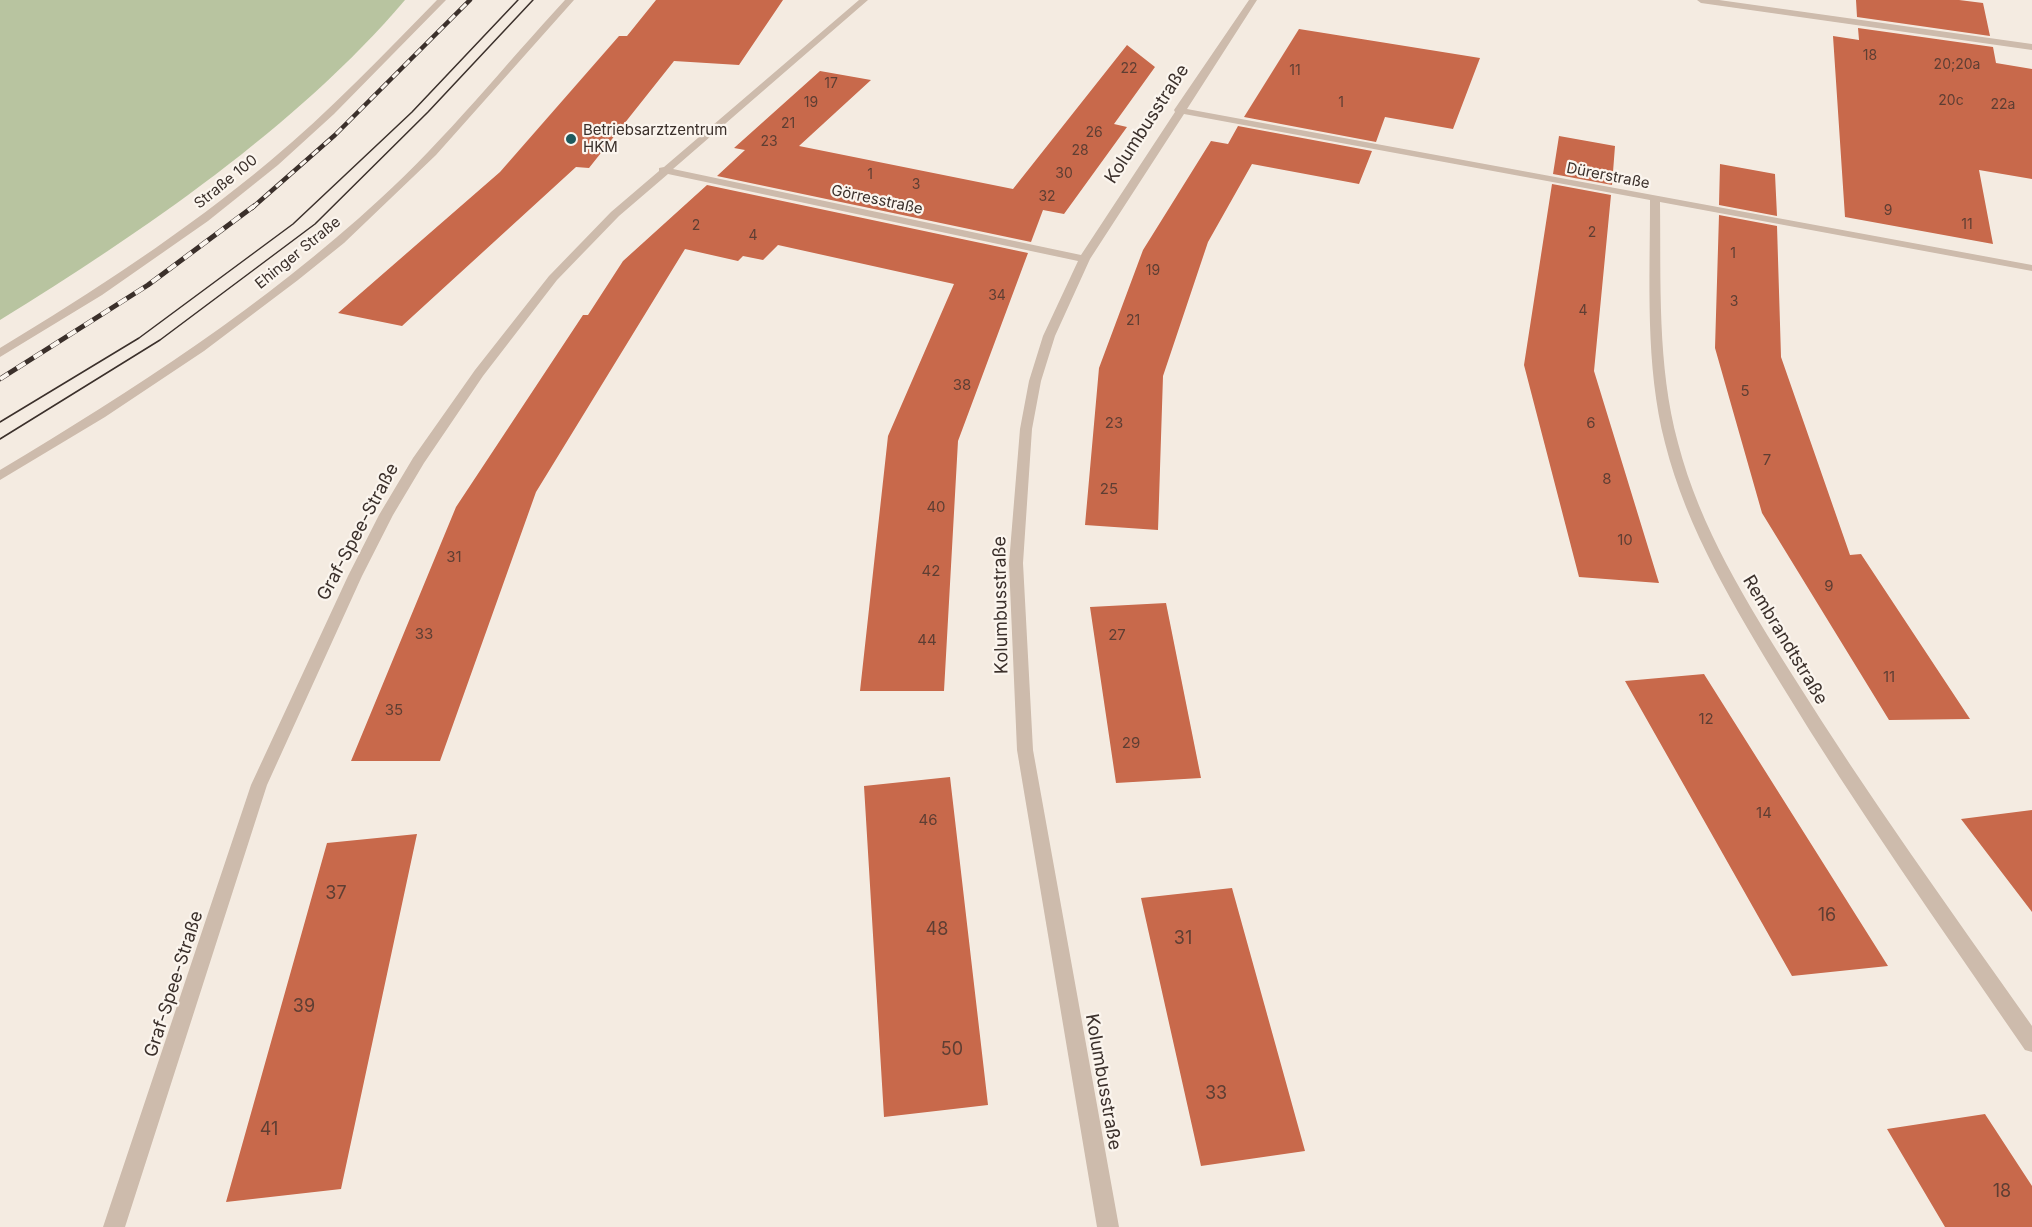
<!DOCTYPE html>
<html>
<head>
<meta charset="utf-8">
<style>
	body { margin:0 }
	canvas { display:block; background:#f4ebe1 }
</style>
</head>
<body>
<canvas width="2032" height="1227"></canvas>
<script>
const context = document.querySelector('canvas').getContext('2d');
context.lineJoin = 'round';
function fill(path, color) { context.fillStyle = color; context.fill(path, 'evenodd'); }
function strokePath(path, color, width, dash) { context.strokeStyle = color; context.lineWidth = width; context.lineCap = dash ? 'butt' : 'round'; context.setLineDash(dash || []); context.stroke(path); }
function label(font, color, halo, rows, align = 'center') {
  context.font = font + ' Inter,sans-serif'; context.lineWidth = 4.5; context.setLineDash([]); context.textBaseline = 'middle'; context.strokeStyle = halo; context.fillStyle = color; for (const [text, x, y, turn = 0] of rows) {
    context.save(); context.translate(x, y); context.rotate((+turn || 0) * Math.PI / 180); context.textAlign = isNaN(turn) ? turn : align; if (halo) context.strokeText(text, 0, 0); context.fillText(text, 0, 0); context.restore();
  }
}
const green = new Path2D(`
	M0 0H405C298 126 141 233 0 320Z`);
const building = new Path2D(`
	M656 0H783L739 65 674 61 589 168 576 167 402 326 338 313 500 172 619 36H627Z
	M1856 0H1959L1983 3 1990 36 1857 17Z
	M1858 28 1993 47 1996 63 2032 69V179L1979 170 1993 244 1845 217 1833 36 1859 40Z
	M1299 29 1480 58 1453 129 1385 117 1376 142 1244 117Z
	M1127 45 1155 67 1114 124 1127 127 1064 214 1043 210 1031 242 717 176 745 150 734 148 820 71 871 80 799 146 1013 189Z
	M1238 126 1372 151 1359 184 1252 164 1208 242 1163 376 1158 530 1085 525 1099 368 1143 250 1211 141 1228 144Z
	M1559 136 1615 146 1612 185 1553 174Z
	M1720 164 1775 174 1777 216 1719 205Z
	M1552 184 1611 195 1594 371 1659 583 1579 577 1524 365Z
	M707 185 1028 253 958 441 944 691H860L888 436 954 284 778 245 763 260 743 256 738 261 685 249 536 492 440 761H351L456 507 583 315H588L623 261Z
	M1719 215 1777 226 1781 357 1850 555 1861 554 1970 719 1889 720 1762 513 1715 348Z
	M1166 603 1201 778 1116 783 1090 607Z
	M1704 674 1888 966 1792 976 1625 681Z
	M950 777 988 1105 884 1117 864 786Z
	M2032 810V912L1961 819Z
	M417 834 341 1189 226 1202 327 843Z
	M1232 888 1305 1151 1201 1166 1141 898Z
	M1985 1114 2032 1186V1227H1945L1887 1129Z`);
const minor = new Path2D(`
	M437 0H446L334 114 278 165 208 221 102 295 0 357V348C94 291 185 232 270 161 329 112 383 55 437 0Z
	M565 0H574L436 155 344 243 298 280 204 351 105 417 0 480V470C134 390 265 305 380 199 447 138 504 66 565 0Z
	M859 0H868L673 169 1081 255 1175 112 1174 110 1249 0H1257L1187 109 2032 265V271L1660 202C1661 282 1657 365 1678 443 1700 528 1747 603 1793 676 1868 796 1951 911 2032 1026V1052L2025 1050C1942 929 1857 809 1781 684 1735 608 1687 530 1665 443 1645 365 1650 281 1650 200L1184 114 1090 259 1055 336 1041 381 1032 429 1023 563 1033 750 1119 1227H1097L1017 750 1009 563 1020 429 1029 381 1043 336 1078 261 668 174 619 216 557 280 483 376 424 463 393 515 362 576 267 785 125 1227H103L251 785 348 576 379 515 413 458 475 370 549 276 611 212 659 171V168L664 167Z
	M1697 0H1719L2032 44V50L1701 3Z`);
const tram = new Path2D(`
	M0 422 139 338 293 224 412 112 518 0
	M0 439 160 340 315 224 428 112 533 0`);
const railFar1 = new Path2D(`
	M252 208 335 135 470 0`);
const rail = new Path2D(`
	M0 379 148 285 254 206`);
const markers = [
	[571,139,6,"#1f5a5e"]
];
const farNumbernames = [
	["18",1870,56],
	["20;20a",1957,65],
	["22",1129,69],
	["11",1295,71],
	["17",831,84],
	["20c",1951,101],
	["19",811,103],
	["1",1341,103],
	["22a",2003,105],
	["21",788,124],
	["26",1094,133],
	["23",769,142],
	["28",1080,151],
	["30",1064,174],
	["1",870,175],
	["3",916,185],
	["32",1047,197],
	["9",1888,211],
	["11",1967,225],
	["2",696,226],
	["2",1592,233],
	["4",753,236],
	["1",1733,254],
	["19",1153,271],
	["34",997,296],
	["3",1734,302],
	["4",1583,311],
	["21",1133,321]
];
const farPoinames = [
	["Betriebsarztzentrum",583,130],
	["HKM",583,147]
];
const farStreetnames = [
	["Dürerstraße",1608,176,11],
	["Straße 100",226,182,-39],
	["Görresstraße",877,200,12],
	["Ehinger Straße",298,253,-39]
];
const numberNames = [
	["38",962,385],
	["5",1745,391],
	["23",1114,423],
	["6",1591,423],
	["7",1767,460],
	["8",1607,479],
	["25",1109,489],
	["40",936,507],
	["10",1625,540],
	["31",454,557],
	["42",931,571],
	["9",1829,586],
	["33",424,634],
	["27",1117,635],
	["44",927,640],
	["11",1889,677],
	["35",394,710],
	["12",1706,719],
	["29",1131,743],
	["14",1764,813],
	["46",928,820]
];
const streetNames = [
	["Kolumbusstraße",1147,124,-57],
	["Graf-Spee-Straße",358,532,-62],
	["Kolumbusstraße",1001,605,-91],
	["Rembrandtstraße",1785,640,59],
	["Graf-Spee-Straße",174,984,-72],
	["Kolumbusstraße",1103,1082,80]
];
const nearNumbernames = [
	["37",336,894],
	["16",1827,916],
	["48",937,930],
	["31",1183,939],
	["39",304,1007],
	["50",952,1050],
	["33",1216,1094],
	["41",269,1130],
	["18",2002,1192]
];
fill(green, '#b8c4a0');
fill(building, '#c8694b');
fill(minor, '#cdbbac');
strokePath(tram, '#3b302b', 1.5);
strokePath(railFar1, '#3b302b', 4.5);
strokePath(rail, '#3b302b', 5);
strokePath(railFar1, '#fbf5ee', 3, [8]);
strokePath(rail, '#fbf5ee', 4, [10]);
for (const [x, y, r, color] of markers) { const dot = new Path2D(); dot.arc(x, y, r, 0, 2 * Math.PI); context.fillStyle = color; context.fill(dot); strokePath(dot, '#fbf5ee', 2); }
label('14px', '#5e3e33', null, farNumbernames);
label('15px', '#3b302b', '#fbf5ee', farPoinames, 'left');
label('15px', '#3b302b', '#fbf5ee', farStreetnames);
label('15px', '#5e3e33', null, numberNames);
label('18px', '#3b302b', '#fbf5ee', streetNames);
label('18px', '#5e3e33', null, nearNumbernames);
</script>
</body>
</html>
